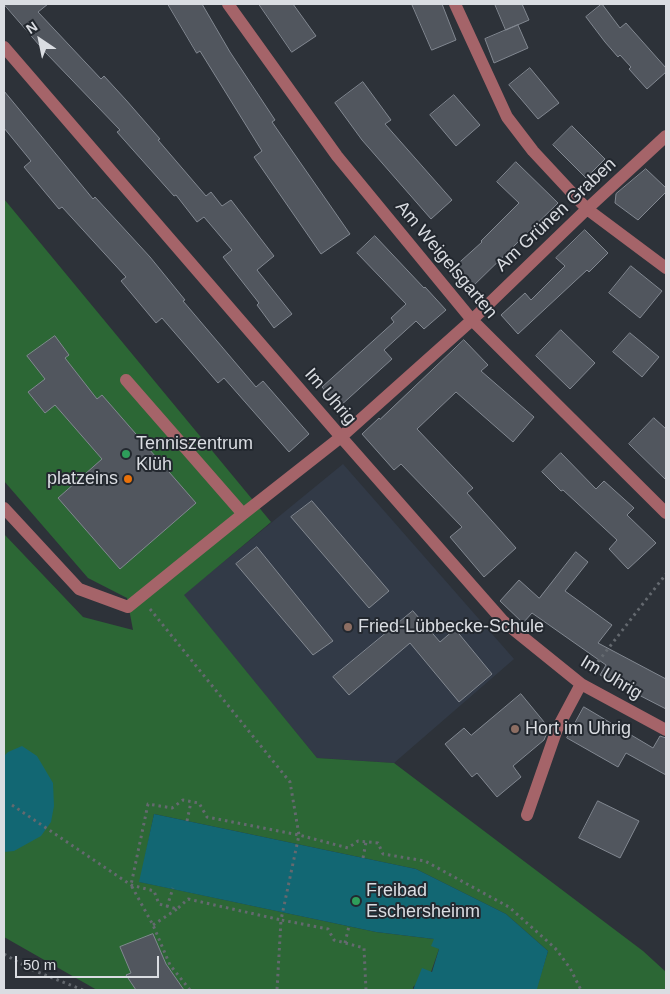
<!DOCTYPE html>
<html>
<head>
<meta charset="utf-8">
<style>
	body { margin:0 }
	#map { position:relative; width:670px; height:994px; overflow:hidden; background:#2d3239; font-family:Helvetica,sans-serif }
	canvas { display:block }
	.frame { position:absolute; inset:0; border:5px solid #dadde2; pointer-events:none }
	.north { position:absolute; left:15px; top:15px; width:50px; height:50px; -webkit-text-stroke:4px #23282f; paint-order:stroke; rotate:326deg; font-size:14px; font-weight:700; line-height:20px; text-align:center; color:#dadde2 }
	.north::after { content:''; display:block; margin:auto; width:18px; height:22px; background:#dadde2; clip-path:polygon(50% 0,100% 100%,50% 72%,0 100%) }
	.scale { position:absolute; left:15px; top:956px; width:144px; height:22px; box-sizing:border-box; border:2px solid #dadde2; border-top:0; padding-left:6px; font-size:15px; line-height:18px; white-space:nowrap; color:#dadde2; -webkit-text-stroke:4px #23282f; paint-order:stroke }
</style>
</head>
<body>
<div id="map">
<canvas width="670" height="994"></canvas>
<div class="frame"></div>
<div class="north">N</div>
<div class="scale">50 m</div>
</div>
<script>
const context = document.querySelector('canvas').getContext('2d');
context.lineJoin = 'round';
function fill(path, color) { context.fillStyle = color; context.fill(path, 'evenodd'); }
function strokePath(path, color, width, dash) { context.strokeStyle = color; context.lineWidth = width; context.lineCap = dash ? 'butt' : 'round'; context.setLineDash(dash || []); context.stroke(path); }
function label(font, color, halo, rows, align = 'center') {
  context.font = font + ' Helvetica,sans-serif'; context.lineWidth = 4; context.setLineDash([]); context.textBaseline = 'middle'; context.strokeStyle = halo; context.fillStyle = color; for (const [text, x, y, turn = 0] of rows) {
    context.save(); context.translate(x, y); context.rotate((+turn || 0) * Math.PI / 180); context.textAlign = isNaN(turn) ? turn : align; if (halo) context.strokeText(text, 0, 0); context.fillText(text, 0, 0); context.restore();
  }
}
const built = new Path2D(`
	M343 464 514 659 394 763 317 758 183 595Z`);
const green = new Path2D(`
	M4 199 271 522 184 595 317 758 394 763 643 951 666 972V990H536L548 951 506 914 416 869 154 814 140 882 376 932 434 939 439 949 431 972 413 987V990H179L182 988 131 973 126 975 136 990H97L4 937V534L83 617 133 630 127 598 88 578 4 481Z`);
const water = new Path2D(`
	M22 746 37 756 53 783 54 806 51 822 41 836 14 851 4 852V756L8 752Z
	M154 814 416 869 506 914 548 951 537 989 536 990H413L422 968 432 972 439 949 431 946 434 939 376 932 139 882Z`);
const building = new Path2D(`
	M4 4H48L38 12 101 79 104 76 126 100 160 139 158 140 206 196 211 192 222 206 231 200 274 256 257 270 292 314 274 328 257 305 259 303 223 257 232 250 204 217 197 222 176 195 174 196 117 132 120 130 46 53Z
	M168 4H202L230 52 275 120 272 122 350 234 321 254 254 157 262 151 200 51 197 53Z
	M259 4H293L316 36 292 52Z
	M412 4H442L456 40 432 50Z
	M495 4H522L529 20 506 30Z
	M602 4 620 28 626 23 666 68V72L647 89 629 69 631 67 620 55 618 57 605 42 586 17Z
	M518 25 528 48 494 63 485 39Z
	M530 68 559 103 538 119 509 85Z
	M363 82 391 120 385 124 452 200 431 219 362 140 335 103Z
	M4 91 93 199 95 197 150 257 185 300 183 301 256 387 263 381 309 434 289 452 224 378 218 383 162 318 156 323 121 281 126 277 62 207 59 209 24 167 31 161 4 128Z
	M454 95 480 125 456 146 430 115Z
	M572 126 605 159 586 178 553 145Z
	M516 162 558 203 469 290 451 270 482 242 481 241 519 203 497 182Z
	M646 169 666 188V192L638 220 615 203 616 194Z
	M585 230 608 253 589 272 587 270 518 334 501 315 525 293 531 300 565 266 556 258Z
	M375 236 424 288 425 287 446 310 424 329 416 321 384 350 392 359 339 407 322 387 394 322 391 318 406 304 357 253Z
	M631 266 662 291 640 318 609 293Z
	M561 330 595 363 570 389 536 356Z
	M630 333 659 357 642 377 613 352Z
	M55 336 69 355 65 358 97 399 102 395 196 503 120 569 58 498 102 459 55 405 45 413 28 392 45 379 27 356Z
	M464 340 488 365 481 371 534 417 513 442 456 392 417 429 473 488 467 493 516 548 484 577 450 537 462 527 401 464 394 470 362 434 379 418 380 419Z
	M654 418 666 429V480L629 444Z
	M561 453 596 489 604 481 634 508 627 515 656 543 628 569 609 549 617 540 563 490 561 491 542 472Z
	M312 501 389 591 369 608 291 517Z
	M257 547 333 641 313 655 236 564Z
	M576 552 588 562 565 591 612 625 598 643 666 679V709L600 675 606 665 532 613 523 623 500 601 519 580 539 598Z
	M413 611 440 642 455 629 492 674 459 702 410 643 349 695 333 677Z
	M521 694 549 728 544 740 513 766 521 777 497 797 477 773 472 777 445 744 464 728 471 735Z
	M584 707 653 748 660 736 666 738V775L626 753 618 767 567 738Z
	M598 801 639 821 620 858 579 838Z
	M153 934 166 964 184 990H136L126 975 131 973 120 947Z`);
const path = new Path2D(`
	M150 609 290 782 299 835 281 920 328 929 334 940 364 948 366 990
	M590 672 666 574
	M12 805 131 885 154 891 159 904 177 909 188 899 281 920 277 990
	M187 821 191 802
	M363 858 366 842
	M167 907 173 888
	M153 925 177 909
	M345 943 349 926
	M4 954 30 969 83 990
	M190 990 170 965 153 925 131 885 148 804 172 808 183 800 199 803 207 817 299 835 348 848 358 841 378 843 383 854 425 861 509 907 555 948 570 968 581 990`);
const minor = new Path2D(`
	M228 4 337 156 472 320 666 513
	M455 4 507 117 533 151 587 209 666 268
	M4 47 341 437 503 621 581 684 666 730
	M126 380 243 514
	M4 508 79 589 128 607 243 514 341 437 472 320 587 209 666 136
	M527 815 557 729 581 684`);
const markers = [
	[126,454,5,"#2e9e5b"],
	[128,479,5,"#e8710a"],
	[348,627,5,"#8d6e63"],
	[515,729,5,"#8d6e63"],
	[356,901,5,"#2e9e5b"]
];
const streetNames = [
	["Am Grünen Graben",556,215,-43],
	["Am Weigelsgarten",446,260,50],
	["Im Uhrig",330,397,49],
	["Im Uhrig",611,678,31]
];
const poiNames = [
	["Tenniszentrum",136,444],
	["Klüh",136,465],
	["platzeins",118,479,"right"],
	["Fried-Lübbecke-Schule",358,627],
	["Hort im Uhrig",525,729],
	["Freibad",366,891],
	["Eschersheinm",366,912]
];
fill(built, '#323a47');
fill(green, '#2c6735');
fill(water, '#126773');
fill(building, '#51565e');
strokePath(building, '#828891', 1);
strokePath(path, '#64696f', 3, [2.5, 4]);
strokePath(minor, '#a56469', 12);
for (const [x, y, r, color] of markers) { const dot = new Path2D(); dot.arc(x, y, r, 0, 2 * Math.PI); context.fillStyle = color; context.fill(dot); strokePath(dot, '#23282f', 2); }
label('18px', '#dadde2', '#23282f', streetNames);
label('18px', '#dadde2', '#23282f', poiNames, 'left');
</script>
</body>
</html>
